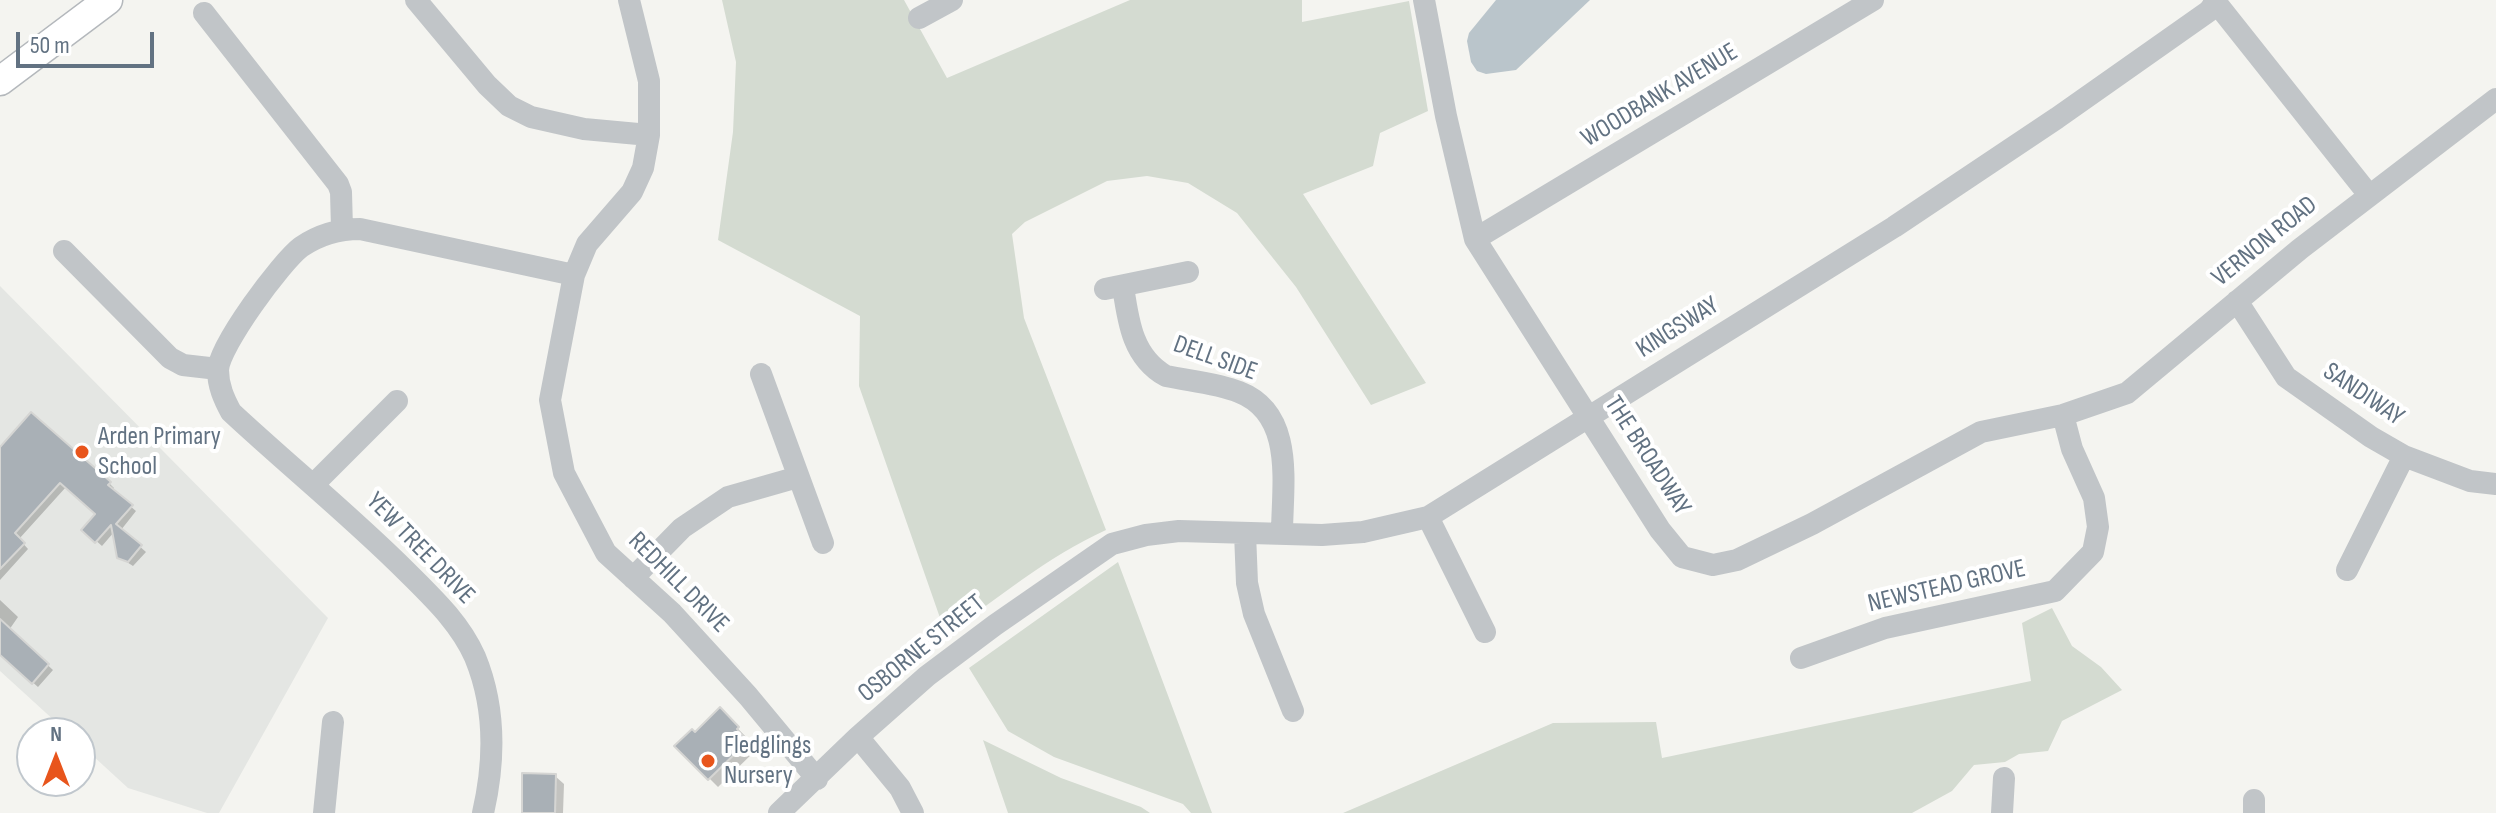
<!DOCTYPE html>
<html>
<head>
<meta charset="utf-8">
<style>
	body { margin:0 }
	#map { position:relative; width:2496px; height:813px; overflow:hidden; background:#f4f4f0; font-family:"Sofia Sans Condensed",sans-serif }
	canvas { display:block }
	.north { position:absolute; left:16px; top:717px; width:80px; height:80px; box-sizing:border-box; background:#fff; border:2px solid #c0c7cd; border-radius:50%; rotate:0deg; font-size:22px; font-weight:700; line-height:32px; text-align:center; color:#627282 }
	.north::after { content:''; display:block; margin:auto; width:28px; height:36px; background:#e8551c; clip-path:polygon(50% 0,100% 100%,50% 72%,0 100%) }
	.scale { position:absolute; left:16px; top:32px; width:138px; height:36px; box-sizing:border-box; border:4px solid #627282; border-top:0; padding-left:10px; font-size:24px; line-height:28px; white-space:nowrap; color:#627282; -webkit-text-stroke:6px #fff; paint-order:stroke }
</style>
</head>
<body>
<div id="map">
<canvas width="2496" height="813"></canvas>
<div class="north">N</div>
<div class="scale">50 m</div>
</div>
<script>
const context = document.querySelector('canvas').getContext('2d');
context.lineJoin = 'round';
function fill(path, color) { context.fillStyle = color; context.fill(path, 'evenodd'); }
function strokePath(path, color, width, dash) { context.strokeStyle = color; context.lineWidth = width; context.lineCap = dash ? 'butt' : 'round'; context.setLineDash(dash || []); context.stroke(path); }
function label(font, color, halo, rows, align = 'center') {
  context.font = font + ' "Sofia Sans Condensed",sans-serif'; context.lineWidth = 8; context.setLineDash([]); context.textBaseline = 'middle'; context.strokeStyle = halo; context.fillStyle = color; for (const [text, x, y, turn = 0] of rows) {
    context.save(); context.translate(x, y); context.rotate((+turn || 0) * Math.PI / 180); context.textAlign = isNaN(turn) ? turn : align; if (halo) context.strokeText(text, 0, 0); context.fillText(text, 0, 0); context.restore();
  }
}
const built = new Path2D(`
	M0 286 328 618 219 813H207L128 788 80 744V733H68L0 671Z`);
const green = new Path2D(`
	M722 0H904L947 78 1130 0H1302V22L1409 1 1428 111 1380 133 1373 166 1303 194 1426 383 1371 405 1296 287 1237 213 1188 183 1147 176 1107 181 1025 222 1012 234 1024 318 1106 530C1047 557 998 598 946 635L859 386 860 316 718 240 733 132 736 62Z
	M1118 562 1121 570 1212 813H1191L1183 804 1054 757 1008 731 969 668Z
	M2052 608 2072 646 2101 667 2122 690 2062 721 2048 751 2019 754 2005 762 1974 765 1952 791 1912 813H1343L1553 723 1656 722 1662 758 2031 681 2022 623Z
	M983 740 1061 778 1141 807 1150 813H1008Z`);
const water = new Path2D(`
	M1496 0H1590L1516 70 1486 74 1477 71 1471 62 1467 41 1469 33Z`);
const shadow = new Path2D(`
	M0 450 109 483 114 488 112 491 136 511 121 530 146 552 133 566 119 557 114 532 102 546 84 530 97 514 66 487 19 539 28 549 0 580Z
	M0 600 18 617 9 630 53 670 38 687 0 653Z
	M720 710 746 737 743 739 755 751 718 787 677 746 695 735Z
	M555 776 564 784 563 813H524Z`);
const building = new Path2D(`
	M31 412 111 482 108 485 133 505 116 524 142 545 128 562 117 558 111 525 95 543 81 530 95 514 60 483 15 533 25 543 0 569V447Z
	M0 619 49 664 32 684 0 655Z
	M720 707 739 727 737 729 748 741 708 780 674 746 692 729 695 732Z
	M522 773 556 774 555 813H522Z`);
const minor = new Path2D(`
	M416 0 487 85 509 106 531 117 584 129 649 135
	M629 0 649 81V135L643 168 632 192 587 244 574 275 550 400 564 473 606 553 672 613 748 696 817 779
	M1424 0 1446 116 1475 239 1660 530 1682 557 1713 565 1737 560 1812 524 1981 432 2063 415 2127 393 2300 249 2496 99
	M2214 0 2369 195
	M204 13 338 184 341 192 342 229
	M919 18 952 0
	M1475 239 1873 0
	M64 251 170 358 183 365 218 369
	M1123 286C1128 320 1132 357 1166 376 1190 381 1217 383 1239 392 1296 414 1282 486 1282 534
	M1105 289 1188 272
	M2237 301 2286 377 2371 437 2404 456 2470 481 2496 484
	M761 374 823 543
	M314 484 397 401
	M1428 517 1485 632
	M1245 533 1247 583 1254 614 1293 711
	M2347 570 2404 456
	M633 578 682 528 728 497 798 477
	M1801 658 1885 628 2055 591 2093 552 2098 527 2094 498 2072 449 2063 415
	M858 737 900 788 913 813
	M324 813 333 722
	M483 813C495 761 496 708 475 657 460 623 433 598 407 572 351 516 289 466 231 412 224 399 218 386 218 370 219 346 281 262 301 247 320 234 338 229 360 229L574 275
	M779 813 858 737 927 676 995 625 1112 544 1146 535 1179 531 1322 535 1363 532 1428 517 1894 227 2057 118 2209 11 2217 0
	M2002 813 2004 778
	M2254 813V800`);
const major = new Path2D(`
	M0 81 108 0`);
const markers = [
	[82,452,8,"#e8551c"],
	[708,761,8,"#e8551c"]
];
const streetNames = [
	["WOODBANK AVENUE",1660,96,-31],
	["VERNON ROAD",2265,242,-39],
	["KINGSWAY",1678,328,-32],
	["DELL SIDE",1215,359,20],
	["SANDIWAY",2363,395,34],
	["THE BROADWAY",1647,456,57],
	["YEW TREE DRIVE",420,549,46],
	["REDHILL DRIVE",678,583,45],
	["NEWSTEAD GROVE",1947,587,-13],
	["OSBORNE STREET",922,649,-39]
];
const poiNames = [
	["Arden Primary",98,437],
	["School",98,467],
	["Fledglings",724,746],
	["Nursery",724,776]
];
fill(built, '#e4e6e3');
fill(green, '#d4dbd1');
fill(water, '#bac5cb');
fill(shadow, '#0003');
fill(building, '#a9b0b6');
strokePath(building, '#d5d5d3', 2);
strokePath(major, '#b4b8bc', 31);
strokePath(minor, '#c1c5c8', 22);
strokePath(major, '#fff', 28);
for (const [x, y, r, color] of markers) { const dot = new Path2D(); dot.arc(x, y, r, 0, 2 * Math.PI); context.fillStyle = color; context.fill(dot); strokePath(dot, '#fff', 3); }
label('26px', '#627282', '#fff', streetNames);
label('26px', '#627282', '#fff', poiNames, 'left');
</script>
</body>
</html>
